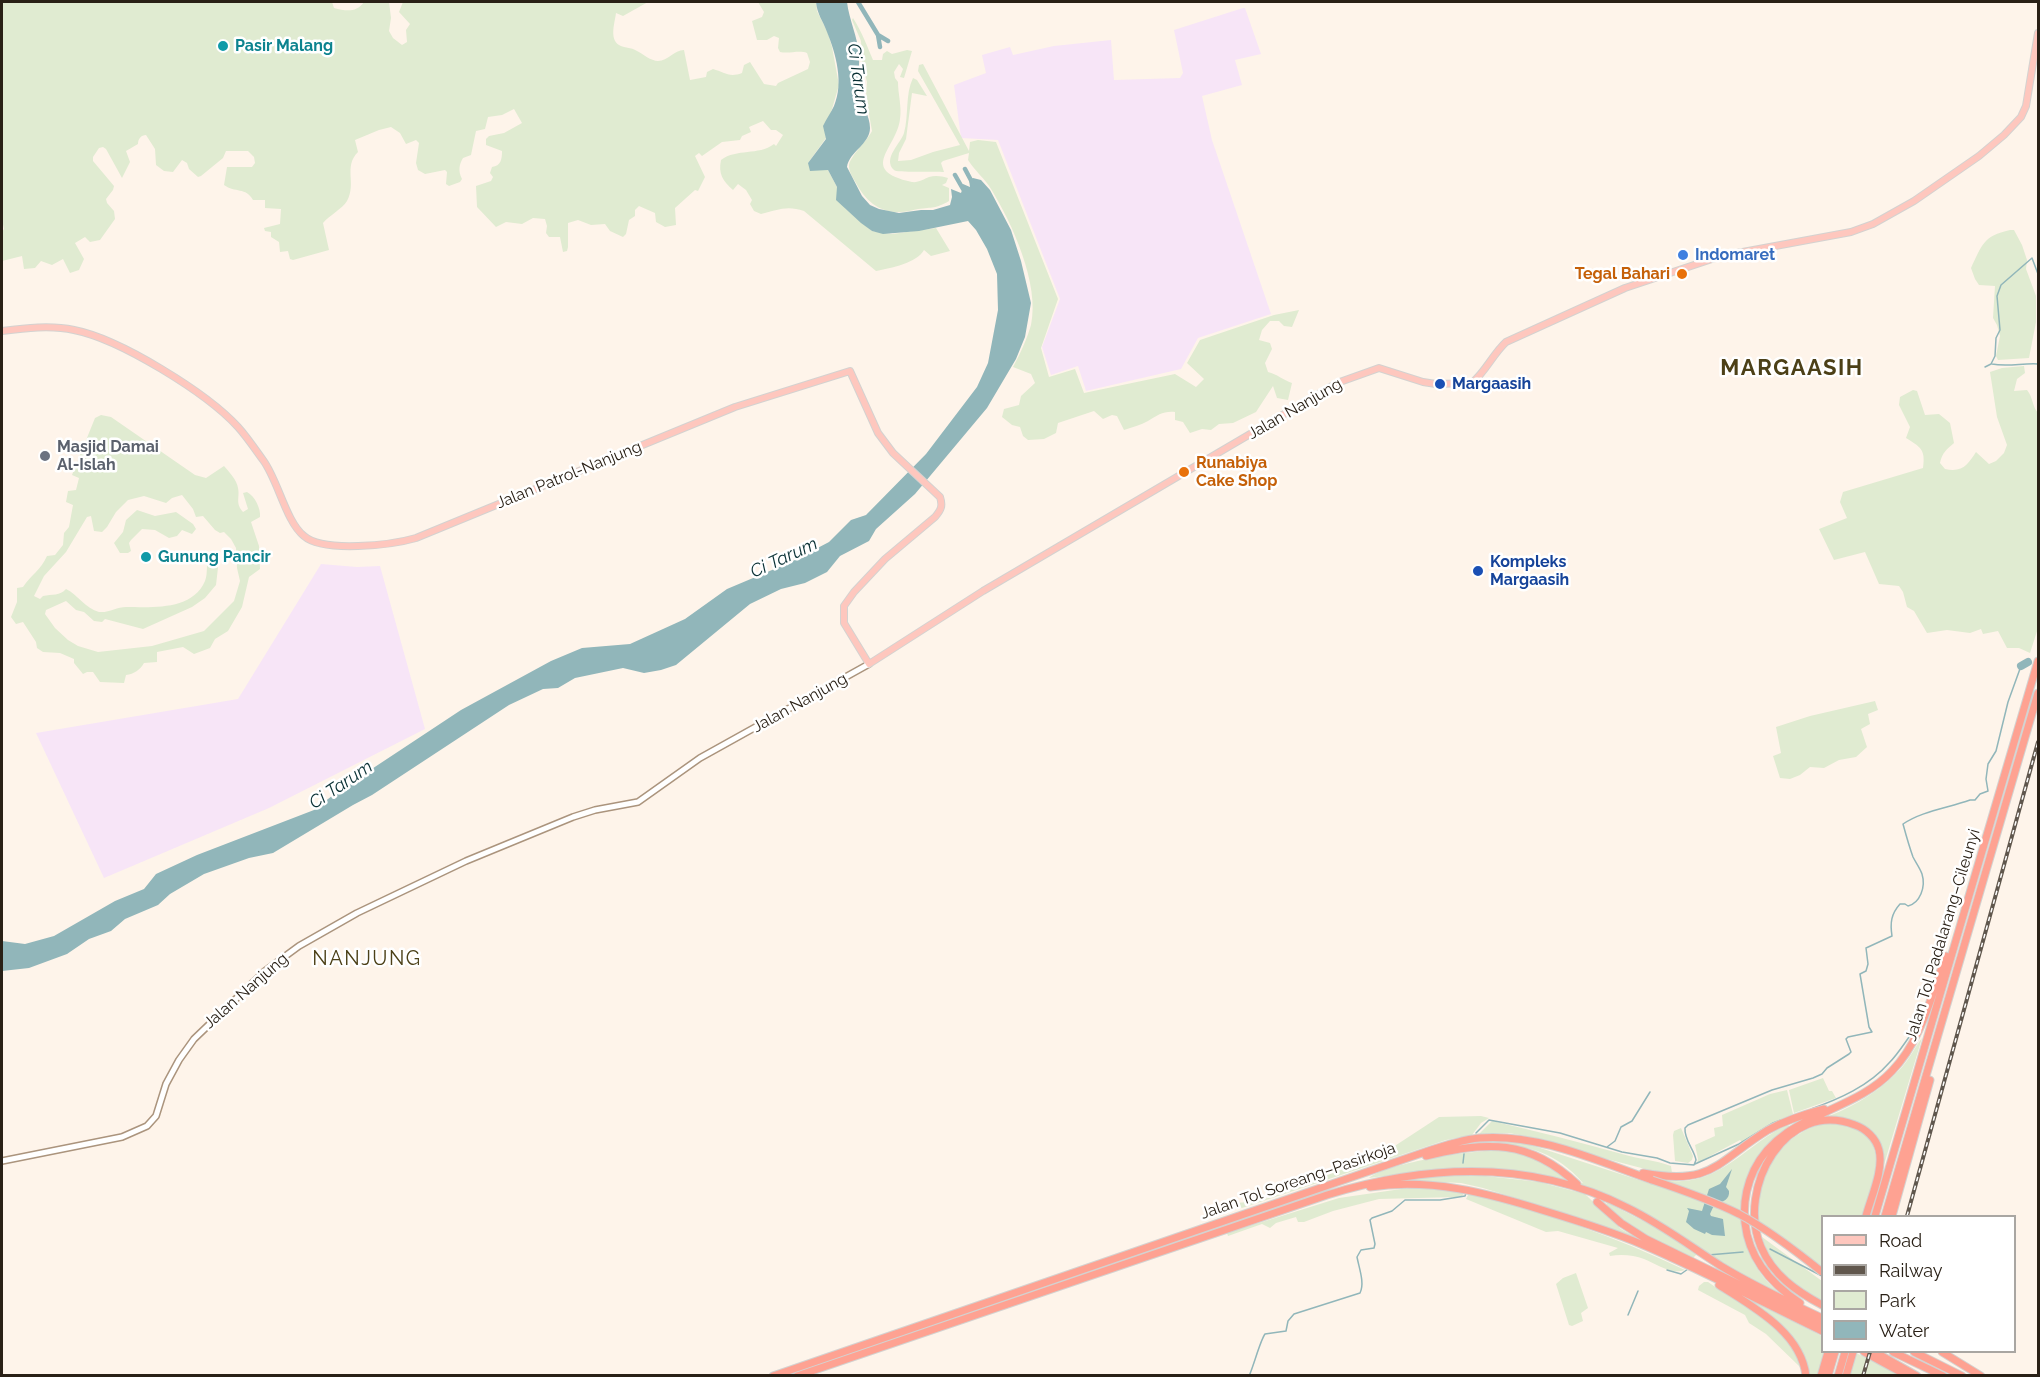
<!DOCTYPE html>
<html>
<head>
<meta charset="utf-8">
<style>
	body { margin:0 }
	#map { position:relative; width:2040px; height:1377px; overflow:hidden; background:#fef4ea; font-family:Raleway,sans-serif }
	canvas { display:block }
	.frame { position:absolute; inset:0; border:3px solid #292016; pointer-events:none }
	.legend { position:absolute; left:1821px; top:1215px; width:195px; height:138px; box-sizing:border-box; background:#fff; border:2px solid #a9a6a2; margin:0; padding:8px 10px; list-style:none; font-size:18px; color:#292016 }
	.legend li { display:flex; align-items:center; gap:12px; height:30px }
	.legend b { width:30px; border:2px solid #a9a6a2 }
</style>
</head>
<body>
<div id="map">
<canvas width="2040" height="1377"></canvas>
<div class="frame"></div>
<ul class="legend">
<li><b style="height:8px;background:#fec7be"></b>Road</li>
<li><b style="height:8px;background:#60574d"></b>Railway</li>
<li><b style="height:16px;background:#e0ebd1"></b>Park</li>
<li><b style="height:16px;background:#91b6ba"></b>Water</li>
</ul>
</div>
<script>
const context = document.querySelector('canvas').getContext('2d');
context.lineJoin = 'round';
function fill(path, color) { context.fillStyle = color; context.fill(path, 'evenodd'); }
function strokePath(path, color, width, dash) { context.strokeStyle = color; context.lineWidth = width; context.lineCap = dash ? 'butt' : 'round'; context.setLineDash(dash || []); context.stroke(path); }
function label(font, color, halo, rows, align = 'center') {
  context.font = font + ' Raleway,sans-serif'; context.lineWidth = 5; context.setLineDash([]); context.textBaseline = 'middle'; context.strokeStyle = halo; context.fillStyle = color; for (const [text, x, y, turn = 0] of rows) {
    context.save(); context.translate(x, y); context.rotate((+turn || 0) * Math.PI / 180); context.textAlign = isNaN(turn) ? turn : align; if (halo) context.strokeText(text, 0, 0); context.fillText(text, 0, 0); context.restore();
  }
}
const industrial = new Path2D(`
	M1243 8H1245L1261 54 1235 60 1242 85 1202 96 1212 140 1271 314 1198 338 1181 369 1086 391 1078 366 1051 375 1042 347 1060 299 998 140 961 138 954 85 986 73 982 55 1010 47 1013 55 1054 46 1111 40 1114 80 1180 78 1183 73 1174 30Z
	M321 564 357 567 380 566 425 729 269 808 104 878 36 733 238 699Z`);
const green = new Path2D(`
	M2 2H332L334 8C346 11 356 13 364 2H389L391 18 389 31 393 38 402 45 407 42 406 30 410 24 399 12 403 2H648L623 16 616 13C615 22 609 39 619 45 624 48 631 47 637 51 643 54 651 61 658 61 668 61 674 50 684 50L690 80 706 77 707 72 713 69C724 72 729 78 742 73L744 65 750 62 764 84 776 86 778 83 808 69 810 62 807 53C799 50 789 54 780 52L778 48 779 38 774 36 767 40H757L752 21 762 17 764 12 758 2H816L817 11 828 33 832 47 839 85 825 133 826 138 808 163 828 170 837 187V196L846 209 872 231 892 234 936 228 950 251 931 256 924 250C917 263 891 268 876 271L804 211C787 205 777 210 761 214L754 211 750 204 752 200 746 190 738 184 733 190C723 181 718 174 721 160 737 148 758 156 774 144L776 146 783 135 776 130H771L763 121 749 127 751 132 742 136 740 140 722 142 702 156 699 153 695 156 705 177 698 191 695 190 675 208 676 225 665 227 656 222 655 213 639 206 635 210V216L629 220 626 234 623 237 610 231 605 224 591 225 578 220 568 223V247L567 251 563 252 560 237H549L546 233 547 226 545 219 533 218 522 224 506 222 496 227 477 207 476 186 491 181 493 177 490 173 492 167C501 166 502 159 502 151L486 145V139L489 136 504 133 522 123 514 109 502 115 488 117 485 129 476 131 471 155 463 158C459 165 458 171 462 179L460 182 449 186 446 184 447 172 445 170 425 174 418 170 416 163 419 143 416 140 406 144 400 133 391 127 379 130 355 140 358 152C343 167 357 183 347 201 342 209 330 215 323 223L329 250 293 260 290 259 288 251 280 252 279 242 271 237V232L265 231 264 228 280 224 281 209 265 208V200H253C246 187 235 193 224 185L227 167H252L255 163 254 157 248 151H226L223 158 201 176 198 177 189 169 187 163 182 160 173 172 164 171 156 165 155 149 146 135C141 135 138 139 138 144L126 151 130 162 122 178 106 149 103 147 99 148 93 157V161L114 186 113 190 106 199 107 203 114 211 115 219 100 240 90 242 85 237 75 243 84 259 79 270 70 273 63 259 52 265 41 261 35 268 24 269 22 256 2 261V232L4 229 2 220Z
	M853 18C862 32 867 46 873 60H882L883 54 887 51 892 54 907 50 912 51 904 78 900 77 903 69 899 64 894 72 895 78 898 82C898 94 902 107 900 119 897 148 857 170 912 182 918 183 924 179 929 177 935 175 942 176 948 178L946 183 942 185 949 188V201C935 209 933 207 918 209 912 210 906 212 900 212 879 213 865 200 856 183 853 178 849 172 849 166 849 157 867 141 872 131L866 97 867 82 862 64 861 41 852 20Z
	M923 64 969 151 970 142 978 140 996 142 1058 299 1041 348 1049 377 1075 369 1084 393 1175 374 1196 387 1204 379 1187 363 1200 340 1274 315 1299 310 1292 327 1284 326 1279 321H1270L1262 330 1259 340 1270 343 1272 349 1265 363 1268 372C1277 374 1283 380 1292 383L1288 400 1277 398 1273 386 1256 412 1233 423 1219 424 1211 430 1202 429 1190 433 1183 422 1175 420V412C1163 411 1158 415 1148 421 1141 425 1132 427 1124 430L1117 416 1112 415 1103 419 1094 411 1058 423 1056 433 1044 439 1028 440 1023 436 1020 427 1012 425 1002 417 1004 409 1019 405 1021 396 1035 383 1031 374 1013 367C1020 354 1027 339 1031 325 1040 284 1012 223 991 189 985 179 975 171 968 160L969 153 943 161 941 163 944 172C936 171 896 173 894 170 882 159 901 143 904 133 909 115 905 94 913 78L917 80 927 96 912 93 906 139 899 153 898 161 911 160 933 152 960 145 918 71 919 65Z
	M2010 230H2014L2022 245 2027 260 2026 269 2036 296V322L2029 358 1998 360 1996 356 2000 336 1997 325 1993 318 1995 286 1979 285 1975 279 1971 268C1982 245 1983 236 2010 230Z
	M2024 366 2025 373 2017 379 2014 391 2027 390C2033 397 2032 406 2038 413V628L2030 653 2019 648H2007L1998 631 1983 634 1981 629 1970 633 1947 630 1927 633 1914 611 1907 607 1903 592 1899 586 1879 584 1865 552 1834 560 1819 529 1847 518 1840 502 1843 492 1923 468C1926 449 1920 447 1906 438L1910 427 1899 405 1900 397 1913 390 1917 391 1925 415 1939 414 1950 423 1954 443C1947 449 1942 453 1940 463L1945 469C1963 473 1968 464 1976 452L1989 464 1996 461 2004 453 2007 445 1997 417 1990 372 2002 368Z
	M101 415 111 417 195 475 206 478 224 466C229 472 237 480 238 488 240 498 235 503 243 512L248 509 243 493 247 492C255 496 261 509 260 517L251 522 259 546 260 569 249 577 242 607 228 631 215 639 210 648 194 654 183 647 157 652V662L144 663C140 670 134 674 126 675L124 683 100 682 93 672H87L83 674 74 663V659L60 653 43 652 37 648 36 642 23 622 16 624 11 617 17 602V588L23 587C31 575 41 570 47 556L55 555 63 545 64 533 69 527 73 505 66 502 68 491 76 490 79 478 72 475 95 418ZM182 495 193 509 196 517 203 516 215 530 220 533 224 532 231 539 236 548 237 568 240 581 234 601 204 631 152 646 98 652 78 646 68 640 55 628 45 614 46 610 66 601 76 610 84 612 94 621 102 622 105 619 143 629 192 607 205 598 216 585 219 559 217 556 208 558C206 566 208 573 205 581 192 611 152 607 126 607 117 607 109 613 99 612 86 609 77 594 66 589 60 596 52 594 43 596L40 599 34 596 44 576 66 552 87 517 91 516 94 531 102 532 107 527 116 512 128 500 144 496 166 503 172 498Z
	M137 510 155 516 176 512 193 524 196 529 192 534 182 530 177 536 169 538 155 530 142 529 131 540 129 543 131 551 128 553H120L114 543 123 532 126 520Z
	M1875 701 1878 710 1868 714 1870 724 1861 729 1867 747 1856 757 1839 760 1824 768 1810 767 1800 775 1790 779 1780 778 1773 756 1781 753 1776 727 1810 716Z
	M1922 1038 1883 1168C1880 1119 1867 1128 1829 1116 1857 1105 1883 1089 1903 1066 1910 1058 1915 1047 1922 1038Z
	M1823 1078 1829 1091H1832L1836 1098 1794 1113 1789 1090Z
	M1787 1090 1793 1114 1775 1122 1743 1144 1740 1140 1697 1163 1698 1159 1695 1145 1715 1136 1714 1128 1723 1126 1722 1115 1770 1094Z
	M1481 1116 1489 1118 1481 1123 1472 1135 1446 1140 1242 1208 1233 1203 1252 1202 1272 1197 1384 1153 1439 1117Z
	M1492 1121C1536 1131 1579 1142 1622 1154 1639 1159 1655 1160 1671 1166L1672 1173 1649 1170 1584 1153 1547 1140 1509 1133 1479 1134Z
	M1834 1122C1841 1124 1850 1125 1856 1128 1891 1146 1871 1188 1863 1216H1822V1270L1758 1223C1754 1174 1783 1128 1834 1122Z
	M1788 1125 1790 1127C1730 1164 1725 1245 1777 1291V1293L1583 1187 1472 1168 1438 1169 1369 1178C1387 1162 1501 1144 1527 1152 1547 1159 1561 1180 1583 1183 1540 1134 1494 1145 1436 1150L1469 1143 1504 1141 1531 1145 1651 1184 1654 1179C1663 1180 1673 1182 1682 1181 1726 1179 1750 1141 1788 1125Z
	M1681 1128 1693 1156 1692 1160 1688 1163 1675 1161 1673 1135 1674 1131Z
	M1468 1174 1539 1182 1585 1194 1621 1229 1643 1241 1584 1219 1483 1188 1461 1183 1399 1180Z
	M1408 1188H1439L1465 1192 1462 1196 1457 1197 1379 1199 1333 1211 1304 1222H1298L1296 1217 1276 1223 1270 1228 1262 1224 1228 1236 1227 1233 1339 1198Z
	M1469 1193C1543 1211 1616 1237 1685 1270 1671 1275 1657 1264 1644 1259 1634 1255 1621 1254 1610 1256L1609 1253 1618 1248 1558 1231 1546 1232 1466 1199Z
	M1606 1202 1655 1227 1697 1254 1693 1258C1673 1249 1611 1223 1606 1202Z
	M1762 1237 1822 1281V1301C1795 1287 1771 1268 1762 1237Z
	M1576 1273 1588 1308 1581 1313 1583 1321 1572 1326 1569 1325 1556 1284 1563 1278Z
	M1704 1282H1708C1740 1304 1791 1328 1800 1367L1766 1334 1749 1323 1745 1315 1698 1290 1699 1286Z
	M1736 1293 1822 1336V1352H1826L1818 1375H1808C1805 1334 1767 1315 1736 1293Z
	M1856 1353 1903 1376H1850Z`);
const water = new Path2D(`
	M816 2H847C849 20 858 37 859 56 860 66 856 85 859 93 862 105 870 116 870 128 870 144 849 152 847 167L862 196 870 205 879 209 899 213 921 210H933L950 205 952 197 951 189 961 193 962 190 960 186 963 184 970 187 969 180 973 178 981 180 990 190 1011 230 1021 261 1031 303 1025 337 1016 359 987 408 915 494 876 529 869 541 840 556 827 572 805 583 781 589 750 604 676 665 661 670 644 673 623 668 575 678 558 688 543 689 509 705 372 795 353 805 273 853 249 858 204 874 170 894 158 905 125 919 111 931 89 939 67 954 29 968 2 971V941L25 944 54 936 115 901 144 889 156 874 197 855 314 810 337 792 461 710 551 661 582 648 630 644 685 619 727 589 791 562 829 542 851 520 866 515 926 454 977 387 988 363 998 310 997 274 987 249 976 230 968 221 919 231 883 234 872 231 861 223 836 200 837 187 828 170 810 171 808 163 826 139 823 126C826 119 831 113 834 106 844 83 836 54 827 32 823 21 817 14 816 2Z
	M1732 1169 1726 1187 1729 1191C1730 1199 1723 1203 1715 1203L1710 1214 1711 1216 1723 1219 1725 1236 1712 1235 1706 1232 1705 1234 1694 1229 1686 1222 1689 1211 1687 1208 1702 1211 1709 1189 1720 1184Z`);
const stream = new Path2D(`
	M1992 364C2007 367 2023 363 2038 364
	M1985 367 1991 364 1995 356 1996 338 2000 330 1997 296 2001 285 2032 258 2038 274
	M1811 1109C1839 1099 1869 1086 1889 1063 1900 1052 1908 1037 1918 1025
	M1476 1133 1489 1120 1560 1133 1622 1152 1657 1158 1670 1163 1694 1165 1696 1160C1694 1149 1684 1140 1685 1128L1688 1125 1772 1090 1813 1078 1822 1074 1827 1068 1849 1054 1851 1052 1846 1039 1848 1037 1872 1032 1869 1027 1860 974 1866 971 1868 964 1866 948 1892 936C1890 923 1891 914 1900 904H1905L1908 906C1920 903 1926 887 1922 874 1920 868 1916 863 1913 857 1909 846 1906 835 1903 824 1922 811 1948 808 1970 800H1975L1980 794 1988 791 1986 779 1988 764 1996 751 2008 702 2021 666
	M1607 1147 1615 1141 1621 1127 1632 1121 1650 1092
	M1463 1163 1464 1154
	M1695 1164 1739 1144 1773 1123 1781 1120
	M1770 1249 1822 1276
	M1708 1255 1743 1252
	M1667 1270 1681 1274 1688 1269
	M1628 1315 1638 1291
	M1249 1376C1254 1365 1260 1341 1265 1334L1286 1331 1288 1321 1294 1314 1360 1293C1365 1283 1359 1268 1357 1257L1361 1250 1374 1248 1375 1244 1370 1220 1372 1218 1392 1211 1405 1200H1440L1465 1196 1466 1193`);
const canal = new Path2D(`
	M858 2 878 35 880 47
	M878 35 888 41
	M965 169 973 184
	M955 175 963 189`);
const river = new Path2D(`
	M2021 666 2028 662`);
const secondary = new Path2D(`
	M2 1161 122 1137 147 1126 156 1116 166 1084 179 1060 194 1039 265 971 299 946 357 913 466 861 573 817 595 810 638 802 700 758 869 664`);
const primary = new Path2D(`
	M2 331C25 328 51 325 74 330 120 339 207 393 238 427 247 437 255 449 263 460 278 480 286 522 304 536 323 553 392 545 416 538L735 407 850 371 878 433 893 453 940 497C943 506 941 510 935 517L885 559 854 592 844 606V623L869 664 983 591 1337 383 1379 368 1423 382 1436 384 1472 383C1486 371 1493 354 1506 342L1625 288 1721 256 1851 232 1873 224 1914 201 1979 156 2004 135 2021 117 2026 106 2038 33`);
const highway = new Path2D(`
	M1426 1156C1487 1141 1529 1139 1577 1184
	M1643 1173C1713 1186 1716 1162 1768 1130 1786 1120 1805 1114 1824 1109
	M1370 1187C1431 1178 1488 1193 1545 1211 1578 1221 1610 1231 1641 1244 1702 1270 1762 1302 1822 1331
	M1597 1202 1621 1223 1646 1239 1822 1325
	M1875 1216 2038 661
	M1885 1216 2038 693
	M1892 1216 1930 1080
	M1719 1285C1753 1307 1801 1332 1806 1376
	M1800 1303C1771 1284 1749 1259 1745 1223 1743 1204 1746 1187 1754 1170 1782 1113 1852 1114 1892 1071 1922 1040 1931 995 1946 956
	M1822 1305C1796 1291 1773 1275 1761 1247 1736 1188 1786 1098 1855 1125 1866 1129 1876 1138 1879 1150 1884 1170 1871 1197 1866 1216
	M1864 1352 1908 1376
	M1875 1352 1917 1376
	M1893 1352 1943 1376
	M1914 1352 1962 1376
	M1942 1352 1981 1376
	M773 1376 1422 1153C1440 1147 1460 1140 1479 1138 1539 1133 1597 1161 1652 1180
	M797 1376 1327 1195C1428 1164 1531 1159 1628 1208 1661 1224 1690 1246 1721 1266 1754 1286 1788 1302 1822 1318
	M1821 1376 1828 1352
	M1828 1376 1835 1352
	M1838 1376 1845 1352
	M1846 1376 1853 1352`);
const rail = new Path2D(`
	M1907 1216 2038 742
	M1863 1376 1870 1352`);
const highwayBridge = new Path2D(`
	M1652 1180C1682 1190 1711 1200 1739 1214 1769 1230 1796 1251 1822 1272`);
const markers = [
	[223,46,6,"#0f9aa8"],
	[1683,255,6,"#3f7fe0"],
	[1682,274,6,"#e8710a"],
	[1440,384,6,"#1a4fb4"],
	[45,456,6,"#6b7280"],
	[1184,472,6,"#e8710a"],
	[146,557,6,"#0f9aa8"],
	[1478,571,6,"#1a4fb4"]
];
const cultureNames = [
	["Pasir Malang",235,46],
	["Gunung Pancir",158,557]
];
const shopNames = [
	["Indomaret",1695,255]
];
const foodNames = [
	["Tegal Bahari",1670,274],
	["Runabiya",1196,463,"left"],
	["Cake Shop",1196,481,"left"]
];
const transitNames = [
	["Margaasih",1452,384],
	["Kompleks",1490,562],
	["Margaasih",1490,580]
];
const streetNames = [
	["Jalan Nanjung",1295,409,-30],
	["Jalan Patrol-Nanjung",569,475,-22],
	["Jalan Nanjung",800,703,-29],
	["Jalan Tol Padalarang–Cileunyi",1943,935,-73],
	["Jalan Nanjung",246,991,-41],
	["Jalan Tol Soreang–Pasirkoja",1298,1181,-19]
];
const worshipNames = [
	["Masjid Damai",57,447],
	["Al-Islah",57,465]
];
const waterNames = [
	["Ci Tarum",858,79,82],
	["Ci Tarum",784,558,-25],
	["Ci Tarum",341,785,-34]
];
const quarterNames = [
	["NANJUNG",367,959]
];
const districtNames = [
	["MARGAASIH",1792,368]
];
fill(industrial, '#f7e5f7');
fill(green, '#e0ebd1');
fill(water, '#91b6ba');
strokePath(stream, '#91b6ba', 1.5);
strokePath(canal, '#91b6ba', 4.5);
strokePath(river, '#91b6ba', 8);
strokePath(secondary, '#ab947d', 8);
strokePath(primary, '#d4d2d0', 8);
strokePath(highway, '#d4d2d0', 9);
strokePath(secondary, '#fff', 5);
strokePath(primary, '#fec7be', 6);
strokePath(highway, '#fea292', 7);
strokePath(rail, '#60574d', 4);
strokePath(rail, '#fff', 1.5, [4.5]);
strokePath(highwayBridge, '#d4d2d0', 9, []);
strokePath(highwayBridge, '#fea292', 7);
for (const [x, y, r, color] of markers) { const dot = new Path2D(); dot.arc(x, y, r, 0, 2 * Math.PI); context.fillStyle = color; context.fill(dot); strokePath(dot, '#fff', 2); }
label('bold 16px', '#0d838f', '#fff', cultureNames, 'left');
label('bold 16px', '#366cbe', '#fff', shopNames, 'left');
label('bold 16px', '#c56008', '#fff', foodNames, 'right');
label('bold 16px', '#164399', '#fff', transitNames, 'left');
label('16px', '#292016', '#fff', streetNames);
label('bold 16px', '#5b616d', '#fff', worshipNames, 'left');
label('italic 18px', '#093034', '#fff', waterNames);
context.letterSpacing = '1.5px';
label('20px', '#4c4017', '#fff', quarterNames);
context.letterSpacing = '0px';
context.letterSpacing = '1.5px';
label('bold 22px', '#4c4017', '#fff', districtNames);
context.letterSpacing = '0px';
</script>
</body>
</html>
